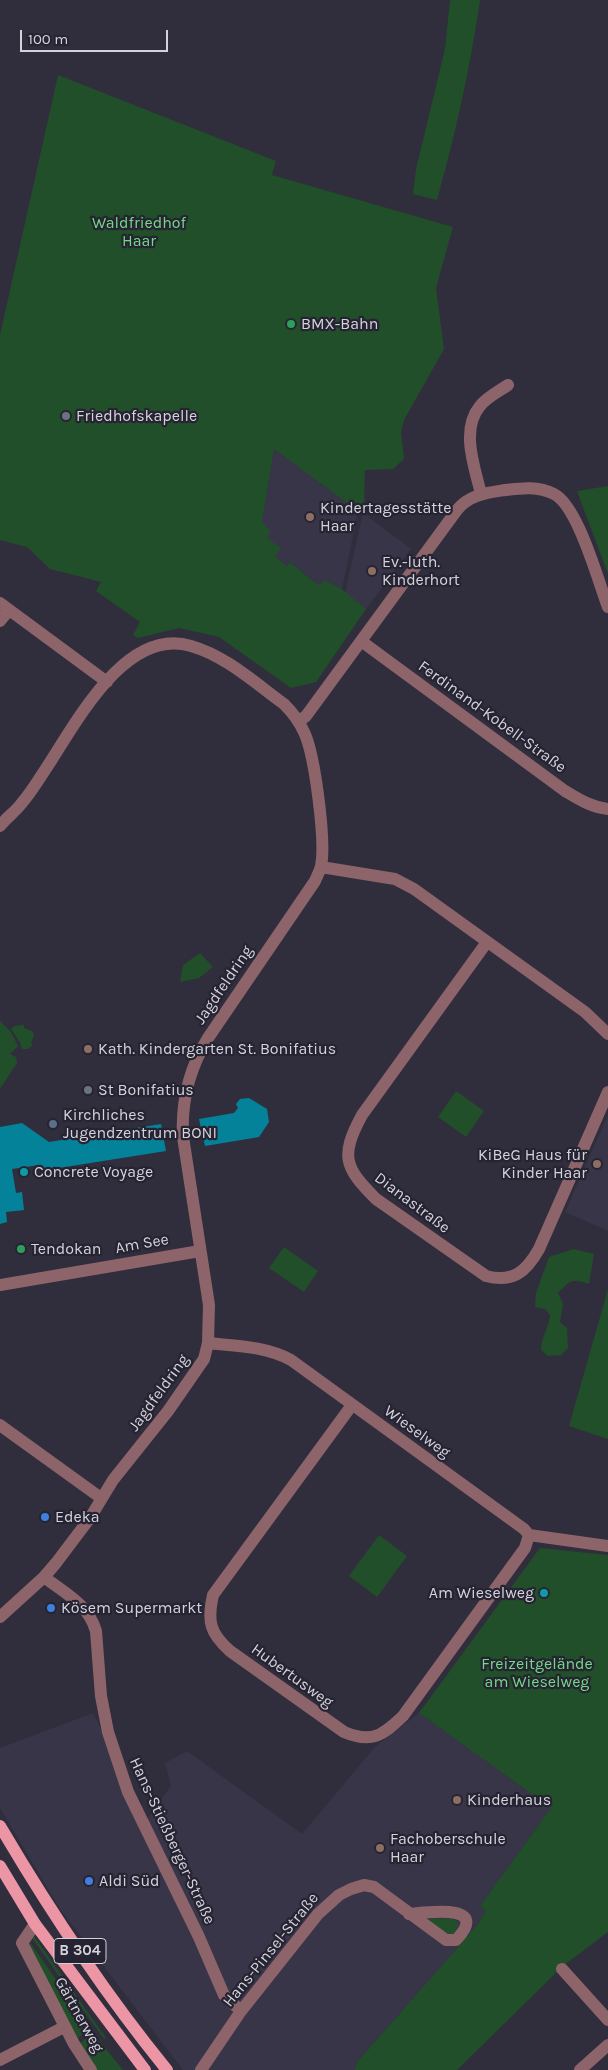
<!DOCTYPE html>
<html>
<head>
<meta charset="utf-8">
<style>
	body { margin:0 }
	#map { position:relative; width:608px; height:2070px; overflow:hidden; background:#302e3c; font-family:Karla,sans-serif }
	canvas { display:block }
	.scale { position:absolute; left:20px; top:30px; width:148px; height:22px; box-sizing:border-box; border:2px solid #d4d3dc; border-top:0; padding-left:6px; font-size:15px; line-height:18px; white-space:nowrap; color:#d4d3dc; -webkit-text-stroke:4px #262432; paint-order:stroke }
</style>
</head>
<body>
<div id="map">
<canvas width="608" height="2070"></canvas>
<div class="scale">100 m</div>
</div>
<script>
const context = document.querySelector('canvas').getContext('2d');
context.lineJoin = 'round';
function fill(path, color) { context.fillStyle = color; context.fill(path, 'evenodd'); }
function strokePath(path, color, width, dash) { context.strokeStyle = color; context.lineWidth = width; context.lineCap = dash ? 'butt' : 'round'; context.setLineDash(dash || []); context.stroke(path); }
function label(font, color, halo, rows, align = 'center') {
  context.font = font + ' Karla,sans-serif'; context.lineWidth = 4.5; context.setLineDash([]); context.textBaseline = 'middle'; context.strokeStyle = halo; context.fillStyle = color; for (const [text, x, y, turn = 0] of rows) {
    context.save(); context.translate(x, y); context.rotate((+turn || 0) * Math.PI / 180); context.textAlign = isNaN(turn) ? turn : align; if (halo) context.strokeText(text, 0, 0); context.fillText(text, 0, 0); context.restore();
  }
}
const built = new Path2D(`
	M274 449 358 511 342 589 325 580 318 585 290 562 287 566 275 557 262 523Z
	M363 513 411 549 366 609 345 593Z
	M608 1115V1231L565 1212Z
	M93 1713 147 1819 171 1786 165 1763 187 1751 302 1834 375 1747 419 1713 551 1808 480 1906 486 1911 478 1924 358 2061 354 2070H183L60 1909 0 1808V1748Z`);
const green = new Path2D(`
	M450 0H480L479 7C469 73 455 135 437 200L413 194 416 169 445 49Z
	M58 75 276 161 272 175 453 227 436 288 444 349 404 420 401 432 404 459 393 469 365 470 364 506 358 511 274 449 262 522 271 532 267 538 281 548 275 557 287 566 290 562 318 585 325 580 342 589 366 609 316 682 291 688 219 637 179 628 138 638 133 635 140 622 96 591 101 582 50 569 27 547 0 540V335Z
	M608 486V574L577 491Z
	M200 953 213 967 199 978 180 982 183 965Z
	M0 1021 11 1032 18 1046 10 1054 16 1057 17 1063 0 1089Z
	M24 1025V1028L32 1031 34 1035 31 1043 33 1045 28 1049H23L20 1046 21 1044 11 1029 15 1026Z
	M456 1091 484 1111 466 1137 438 1117Z
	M284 1247 318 1271 304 1292 269 1268Z
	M574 1249 594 1254 589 1284C571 1278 571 1280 558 1293L563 1304 560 1322 567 1328 568 1348 561 1355 548 1356 541 1350C541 1337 549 1328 550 1315L545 1309 535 1307 536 1293 549 1257Z
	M608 1289V1439L569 1426Z
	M379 1535 407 1556 377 1597 349 1576Z
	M540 1548 608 1555V1932L563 1966 457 2070H354L358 2061 478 1924 486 1911 480 1906 551 1808 419 1713Z
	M452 1918 458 1923V1926L454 1934H447L428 1920V1919Z
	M34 1936 106 2038 104 2039 32 1938Z
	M30 1942 90 2029 78 2038 30 1952Z
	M93 2033 123 2070H97L80 2043Z`);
const water = new Path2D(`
	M249 1098 267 1109 269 1122 259 1137 205 1146 199 1119 234 1113 238 1108 236 1104 240 1099Z
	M22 1123 49 1142 161 1124 166 1151 40 1171 39 1165 12 1169 16 1193 22 1192 24 1210 6 1212 7 1222 0 1224V1127Z`);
const minor = new Path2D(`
	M481 494C475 468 460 430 480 406 487 397 498 392 508 385
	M0 603 107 682
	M0 621 9 610
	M361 641 565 791C580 800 591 807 608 809
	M299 721 306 716 457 510C469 495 486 493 505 490 522 488 538 486 554 494 578 506 598 581 608 607
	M0 826C6 818 15 812 21 804 30 794 38 781 45 770 75 725 125 626 191 646 226 656 255 683 284 704 292 712 299 721 304 732 315 755 326 842 321 866 320 871 317 876 315 881L208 1038C189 1069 181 1101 183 1137L209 1305 208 1343 204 1359 168 1411 113 1480 90 1518 56 1563 44 1577 0 1617
	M321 867 395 879 414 889 585 1012 608 1034
	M487 942 362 1115C340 1156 344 1167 376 1199L486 1276C513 1283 526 1272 539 1249L608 1092
	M0 1285 200 1251
	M208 1343C236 1346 265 1346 291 1360L524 1529 529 1535 608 1546
	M352 1405 213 1595C207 1622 210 1633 230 1651L344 1732C372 1744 383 1735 403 1716L525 1548 529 1535
	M0 1425 101 1498
	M44 1577C66 1594 88 1604 96 1631L101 1696 108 1732 128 1792 199 1937 224 1995 241 2011
	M35 1924 22 1943 74 2044 91 2070
	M562 1969 608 2020
	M0 2060 64 2027
	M201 2070 241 2011 318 1914 339 1895 351 1889 364 1885 374 1887 446 1940H456C491 1903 428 1912 409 1914
	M580 2070 608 2045`);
const major = new Path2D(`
	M0 1826C50 1911 105 1994 167 2070
	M0 1866 35 1924 145 2070`);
const markers = [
	[291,324,5,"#2e9e5b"],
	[66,416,5,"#6b7280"],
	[310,517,5,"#8d6e63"],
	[372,571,5,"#8d6e63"],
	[88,1049,5,"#8d6e63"],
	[88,1090,5,"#6b7280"],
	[53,1124,5,"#5c6f8a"],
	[597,1164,5,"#8d6e63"],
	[24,1172,5,"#0f9aa8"],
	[21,1249,5,"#2e9e5b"],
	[45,1517,5,"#3f7fe0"],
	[544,1593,5,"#0f9aa8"],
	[51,1608,5,"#3f7fe0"],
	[457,1800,5,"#8d6e63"],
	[380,1848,5,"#8d6e63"],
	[89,1881,5,"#3f7fe0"]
];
const shields = [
	[80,1951,52]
];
const shieldNames = [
	["B 304",80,1951]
];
const parkNames = [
	["Waldfriedhof",139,223],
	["Haar",139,241],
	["Freizeitgelände",537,1664],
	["am Wieselweg",537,1682]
];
const poiNames = [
	["BMX-Bahn",301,324],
	["Friedhofskapelle",76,416],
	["Kindertagesstätte",320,508],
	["Haar",320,526],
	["Ev.-luth.",382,562],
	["Kinderhort",382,580],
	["Kath. Kindergarten St. Bonifatius",98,1049],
	["St Bonifatius",98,1090],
	["Kirchliches",63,1115],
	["Jugendzentrum BONI",63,1133],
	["KiBeG Haus für",587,1155,"right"],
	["Kinder Haar",587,1173,"right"],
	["Concrete Voyage",34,1172],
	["Tendokan",31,1249],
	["Edeka",55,1517],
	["Am Wieselweg",534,1593,"right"],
	["Kösem Supermarkt",61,1608],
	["Kinderhaus",467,1800],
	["Fachoberschule",390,1839],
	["Haar",390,1857],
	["Aldi Süd",99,1881]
];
const streetNames = [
	["Ferdinand-Kobell-Straße",492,717,36],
	["Jagdfeldring",224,985,-56],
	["Dianastraße",412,1203,37],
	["Am See",142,1244,-10],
	["Jagdfeldring",159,1393,-54],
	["Wieselweg",417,1432,36],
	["Hubertusweg",292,1676,36],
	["Hans-Stießberger-Straße",172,1841,65],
	["Hans-Pinsel-Straße",271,1950,-51],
	["Gärtnerweg",79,2015,61]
];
fill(built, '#393549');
fill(green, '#204f29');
fill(water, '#048299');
strokePath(minor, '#8e646b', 12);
strokePath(major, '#eb95a5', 12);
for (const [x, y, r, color] of markers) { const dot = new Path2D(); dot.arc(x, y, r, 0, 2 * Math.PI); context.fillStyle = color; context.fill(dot); strokePath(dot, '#262432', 2); }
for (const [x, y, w] of shields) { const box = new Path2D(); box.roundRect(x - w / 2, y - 12.5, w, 25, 4); context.fillStyle = '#262432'; context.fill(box); strokePath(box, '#d4d3dc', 1); }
label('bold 15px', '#d4d3dc', null, shieldNames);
label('16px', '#73da85', '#262432', parkNames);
label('16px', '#d4d3dc', '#262432', poiNames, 'left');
label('16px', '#d4d3dc', '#262432', streetNames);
</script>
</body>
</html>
